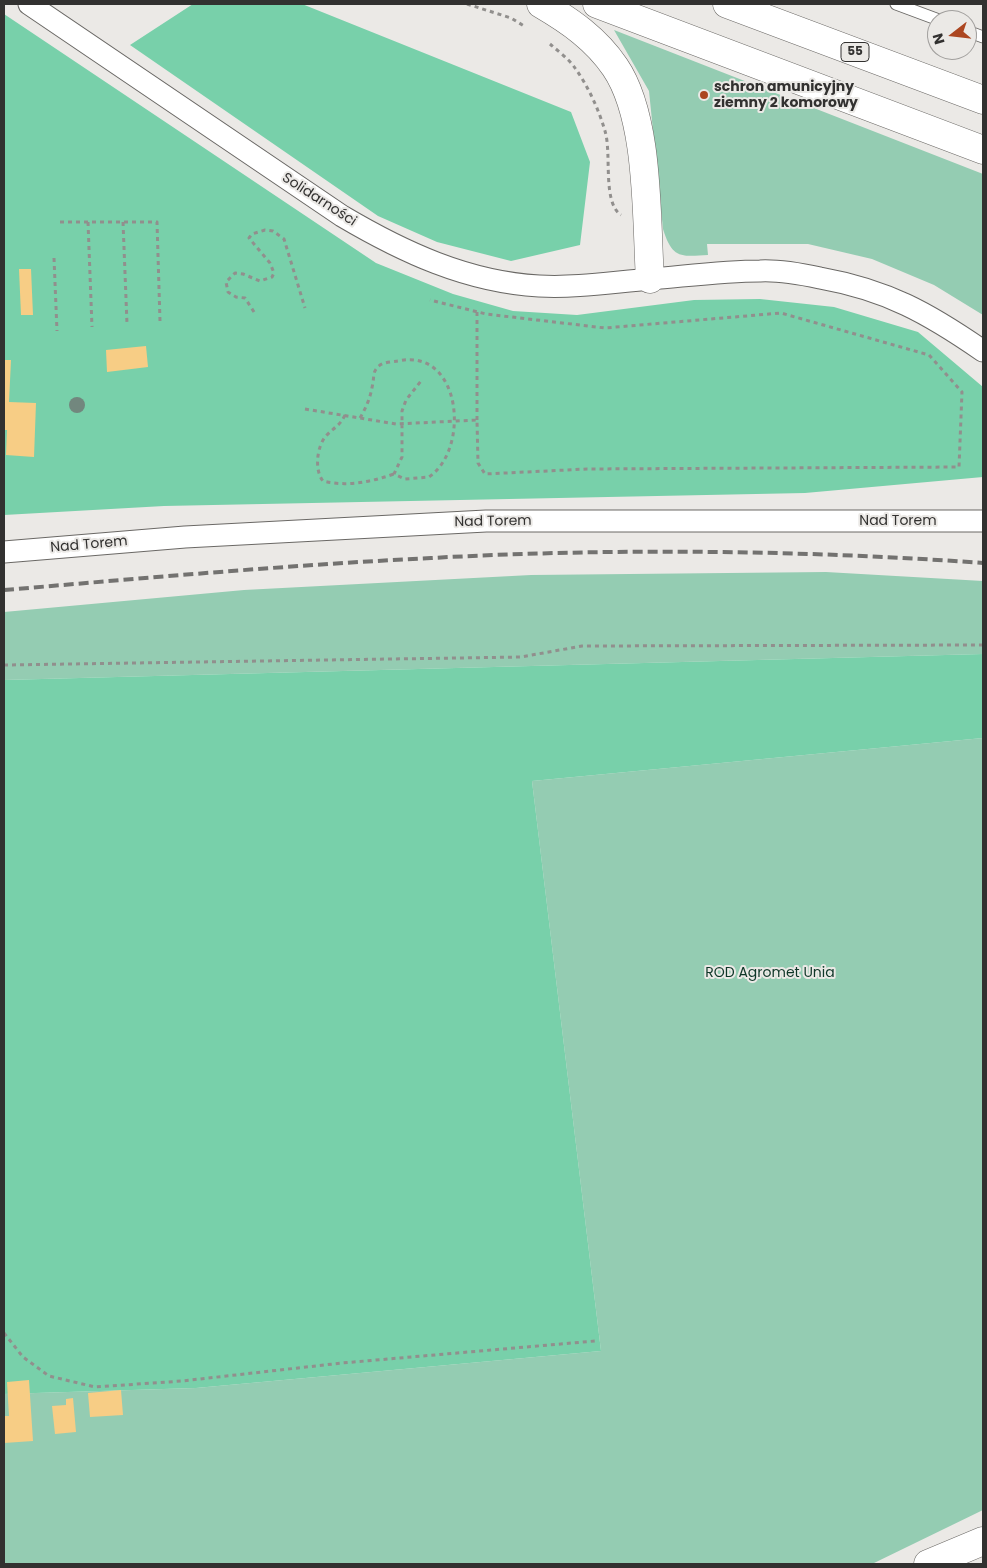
<!DOCTYPE html>
<html>
<head>
<meta charset="utf-8">
<style>
	body { margin:0 }
	#map { position:relative; width:987px; height:1568px; overflow:hidden; background:#ebe9e6; font-family:Poppins,sans-serif }
	canvas { display:block }
	.frame { position:absolute; inset:0; border:5px solid #323130; pointer-events:none }
	.north { position:absolute; left:927px; top:10px; width:50px; height:50px; box-sizing:border-box; background:#ebe9e6; border:1px solid #a19f9d; border-radius:50%; rotate:254deg; font-size:14px; font-weight:700; line-height:20px; text-align:center; color:#323130 }
	.north::after { content:''; display:block; margin:auto; width:18px; height:22px; background:#ac4620; clip-path:polygon(50% 0,100% 100%,50% 72%,0 100%) }
</style>
</head>
<body>
<div id="map">
<canvas width="987" height="1568"></canvas>
<div class="frame"></div>
<div class="north">N</div>
</div>
<script>
const context = document.querySelector('canvas').getContext('2d');
context.lineJoin = 'round';
function fill(path, color) { context.fillStyle = color; context.fill(path, 'evenodd'); }
function strokePath(path, color, width, dash) { context.strokeStyle = color; context.lineWidth = width; context.lineCap = dash ? 'butt' : 'round'; context.setLineDash(dash || []); context.stroke(path); }
function label(font, color, halo, rows, align = 'center') {
  context.font = font + ' Poppins,sans-serif'; context.lineWidth = 4; context.setLineDash([]); context.textBaseline = 'middle'; context.strokeStyle = halo; context.fillStyle = color; for (const [text, x, y, turn = 0] of rows) {
    context.save(); context.translate(x, y); context.rotate((+turn || 0) * Math.PI / 180); context.textAlign = isNaN(turn) ? turn : align; if (halo) context.strokeText(text, 0, 0); context.fillText(text, 0, 0); context.restore();
  }
}
const green = new Path2D(`
	M614 30 983 174V315L934 285 872 259 808 244H707L708 255C680 257 672 258 663 229L649 91Z
	M826 572 983 581V654L4 680V612L244 590 531 575Z
	M983 738V1510L872 1564H4V1394L196 1388 601 1351 532 781Z`);
const forest = new Path2D(`
	M193 4H302L571 112 590 162 580 245 511 261 437 242 378 216 130 45Z
	M4 14 376 263 453 294 513 311 577 315 694 300 760 299 834 307 918 332 983 387V477L805 493 164 506 4 515Z
	M983 654V738L532 781 601 1351 196 1388 4 1394V680Z`);
const building = new Path2D(`
	M19 269H31L33 315H21Z
	M146 346 148 367 107 372 106 350Z
	M4 360H11L9 402 36 403 34 457 6 455 7 430H4Z
	M29 1380 33 1441 4 1443V1416H9L7 1382Z
	M121 1390 123 1415 90 1417 88 1393Z
	M73 1398 76 1432 55 1434 52 1406 66 1405V1399Z`);
const path = new Path2D(`
	M467 4 511 18 524 26
	M550 44C558 51 569 59 575 68 588 86 599 110 605 131 612 154 602 202 621 215
	M60 222H157L160 321
	M88 222 92 327
	M123 222 127 324
	M54 258 57 331
	M254 312 245 298 236 297 228 292 226 282 235 273 243 274 260 281 272 277 274 273 270 263 249 238 252 234 265 230 273 231 284 239 305 308
	M477 312V420
	M305 409 396 424 477 420 478 463 485 474 587 469 959 467 962 392 929 355 781 313 605 328 486 314 430 300
	M345 415C340 426 333 428 326 436 317 446 314 470 323 481 346 487 371 482 394 474
	M360 418C367 406 371 396 373 382 374 377 373 372 377 368 381 362 391 362 398 361 461 347 471 448 429 477L405 479 394 474 402 457V411L406 400 421 381
	M4 665 521 657 582 646 983 645
	M4 1333 23 1357 49 1376 95 1387 182 1381 342 1363 595 1341`);
const service = new Path2D(`
	M896 4 939 20
	M967 31 983 37`);
const minor = new Path2D(`
	M29 4 342 216C403 252 467 282 539 286 577 288 613 282 651 279 687 276 724 271 760 271 780 270 801 274 820 278 887 290 928 313 983 351
	M4 552 185 537 486 521H983`);
const secondary = new Path2D(`
	M928 1564 983 1541`);
const primary = new Path2D(`
	M541 4C570 21 596 39 615 67 650 118 646 219 650 279
	M597 4 983 150
	M727 4 983 100`);
const rail = new Path2D(`
	M4 590C146 578 289 565 431 558 612 548 803 550 983 563`);
const trees = [
	[77,405]
];
const markers = [
	[704,95,5,"#ac4620"]
];
const shields = [
	[855,52,28]
];
const shieldNames = [
	["55",855,52]
];
const poiNames = [
	["schron amunicyjny",714,87],
	["ziemny 2 komorowy",714,103]
];
const streetNames = [
	["Solidarności",319,200,33],
	["Nad Torem",898,521],
	["Nad Torem",493,522,-1],
	["Nad Torem",89,545,-5]
];
const parkNames = [
	["ROD Agromet Unia",770,973]
];
fill(green, '#94ccb2');
fill(forest, '#78d0aa');
fill(building, '#f7cd85');
strokePath(service, '#6a6865', 13);
strokePath(minor, '#6a6865', 23);
strokePath(secondary, '#6a6865', 29);
strokePath(primary, '#6a6865', 29);
strokePath(path, '#918f8d', 3, [4, 4]);
strokePath(service, '#fff', 11);
strokePath(minor, '#fff', 21);
strokePath(secondary, '#fff', 28);
strokePath(primary, '#fff', 28);
strokePath(rail, '#737270', 4, [10, 5]);
context.fillStyle = '#72877e';
for (const [x, y] of trees) { context.beginPath(); context.arc(x, y, 8, 0, 2 * Math.PI); context.fill(); }
for (const [x, y, r, color] of markers) { const dot = new Path2D(); dot.arc(x, y, r, 0, 2 * Math.PI); context.fillStyle = color; context.fill(dot); strokePath(dot, '#ebe9e6', 2); }
for (const [x, y, w] of shields) { const box = new Path2D(); box.roundRect(x - w / 2, y - 9.5, w, 19, 4); context.fillStyle = '#ebe9e6'; context.fill(box); strokePath(box, '#323130', 1); }
label('bold 12px', '#323130', null, shieldNames);
label('bold 14px', '#323130', '#ebe9e6', poiNames, 'left');
label('14px', '#323130', '#ebe9e6', streetNames);
label('14px', '#0f3728', '#ebe9e6', parkNames);
</script>
</body>
</html>
